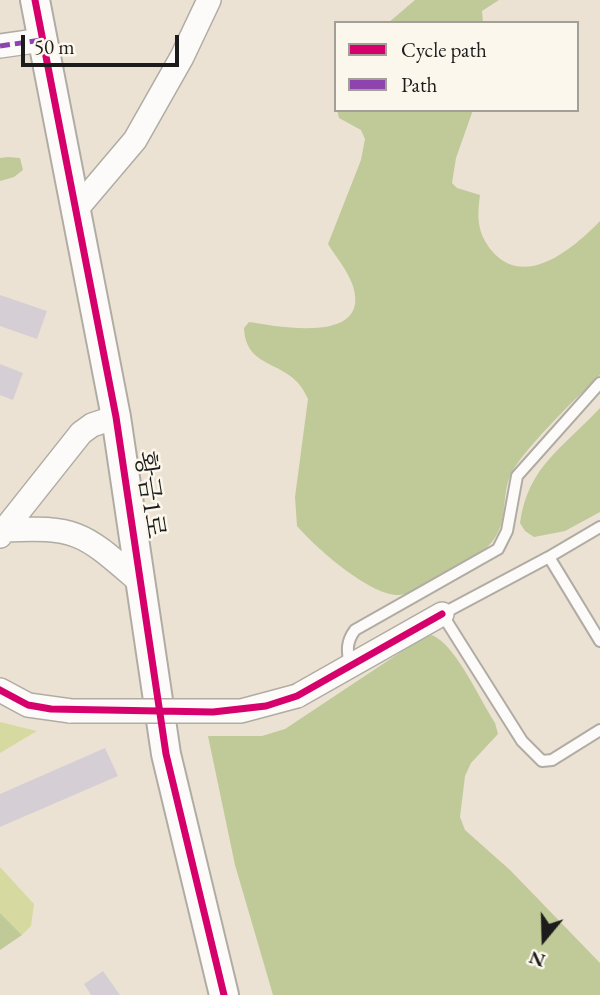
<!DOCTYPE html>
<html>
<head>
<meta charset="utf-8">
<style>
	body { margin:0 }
	#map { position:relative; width:600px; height:995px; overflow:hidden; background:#ebe2d4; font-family:"EB Garamond",serif }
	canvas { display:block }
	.legend { position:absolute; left:334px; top:21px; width:245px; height:91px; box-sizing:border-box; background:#fbf7ec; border:2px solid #a29f99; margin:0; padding:9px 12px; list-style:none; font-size:21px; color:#1c1c1c }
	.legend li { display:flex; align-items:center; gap:14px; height:35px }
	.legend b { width:35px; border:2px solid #a29f99 }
	.north { position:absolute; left:509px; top:904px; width:70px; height:70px; -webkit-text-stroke:5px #fbf7ec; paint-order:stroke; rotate:199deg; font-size:19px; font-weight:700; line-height:28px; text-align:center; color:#1c1c1c }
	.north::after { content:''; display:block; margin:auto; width:24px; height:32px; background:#1c1c1c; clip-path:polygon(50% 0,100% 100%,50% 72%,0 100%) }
	.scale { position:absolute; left:21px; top:35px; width:158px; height:32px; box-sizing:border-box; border:4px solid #1c1c1c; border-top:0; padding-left:9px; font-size:21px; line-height:24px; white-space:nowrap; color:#1c1c1c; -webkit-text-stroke:5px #fbf7ec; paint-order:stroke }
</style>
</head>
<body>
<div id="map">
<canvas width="600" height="995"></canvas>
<ul class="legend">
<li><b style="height:9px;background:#d6006c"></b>Cycle path</li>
<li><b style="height:9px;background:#8e44ad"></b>Path</li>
</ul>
<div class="north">N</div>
<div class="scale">50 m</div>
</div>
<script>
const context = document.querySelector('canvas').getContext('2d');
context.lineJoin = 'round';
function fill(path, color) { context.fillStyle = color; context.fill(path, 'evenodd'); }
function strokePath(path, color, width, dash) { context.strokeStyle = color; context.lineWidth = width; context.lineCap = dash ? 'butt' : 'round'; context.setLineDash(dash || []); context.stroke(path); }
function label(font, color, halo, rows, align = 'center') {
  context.font = font + ' "EB Garamond","Noto Serif KR",serif'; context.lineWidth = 5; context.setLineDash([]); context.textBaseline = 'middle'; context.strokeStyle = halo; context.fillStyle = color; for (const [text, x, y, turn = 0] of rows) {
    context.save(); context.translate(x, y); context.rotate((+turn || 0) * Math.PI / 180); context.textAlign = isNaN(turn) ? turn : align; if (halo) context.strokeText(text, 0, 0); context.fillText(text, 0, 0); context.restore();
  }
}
const green = new Path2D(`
	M0 722 37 731 0 753Z
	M0 867 34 904 31 926 22 935 0 913Z`);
const forest = new Path2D(`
	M415 0H499L482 11 483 23H388Z
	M337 110H473L456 158 452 183 457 188 480 195C477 217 477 233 492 251 525 290 574 248 600 221V375C577 397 529 444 513 470 501 490 508 517 496 536 486 553 466 562 450 571 435 579 414 596 397 595 368 594 315 547 297 526L295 497 308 399C291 357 246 373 244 328L249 322C280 327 371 344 353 286 348 271 336 257 328 244L361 160 365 139 361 130 339 118Z
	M8 157 20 158 23 170 14 177 0 181V158Z
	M600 408V512L565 531 534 537 525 531 520 523C528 466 563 448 600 408Z
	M432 635C456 645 480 700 495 723L498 734 471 763 465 776 460 817 465 830 510 870 600 963V995H273L235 865 208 736H262L285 729 422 638Z
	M0 913 22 935 0 950Z`);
const building = new Path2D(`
	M0 295 47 311 37 339 0 326Z
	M0 364 23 373 13 400 0 395Z
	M105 748 118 776 0 827V794Z
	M103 971 120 995H91L84 984Z`);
const service = new Path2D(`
	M549 557 600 527
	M600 641 549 557 442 614 522 741 542 761 552 760 600 730
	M350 665C347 651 346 642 355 630L498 549 507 531 517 476 600 383`);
const minor = new Path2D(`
	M0 46 42 40
	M74 212 135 140 182 57 209 0
	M0 528 4 530 81 433 92 425 116 417
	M0 536 4 530C79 526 84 534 140 582
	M0 690 28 705 71 711
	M297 696 442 614`);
const tertiary = new Path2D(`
	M35 0 116 417 166 754 224 995`);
const minorBridge = new Path2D(`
	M71 711H241L297 696`);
const quiet = new Path2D(`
	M0 46 42 40`);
const cycleway = new Path2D(`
	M35 0 116 417 166 754 224 995
	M0 690 28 705 51 709 213 712 266 706 297 696 442 614`);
const streetNames = [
	["황금1로",149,495,82]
];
fill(green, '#d7daa0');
fill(forest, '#c0c998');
fill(building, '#d5cfd5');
strokePath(service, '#b1aca3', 14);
strokePath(minor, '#b1aca3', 26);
strokePath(tertiary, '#b1aca3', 32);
strokePath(service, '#fcfbf9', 10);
strokePath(minor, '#fcfbf9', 23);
strokePath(tertiary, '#fcfbf9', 28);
strokePath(minorBridge, '#b1aca3', 26, []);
strokePath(minorBridge, '#fcfbf9', 23);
strokePath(quiet, '#8e44ad', 5, [10, 5]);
strokePath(cycleway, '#d6006c', 7);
label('26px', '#1c1c1c', '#fbf7ec', streetNames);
</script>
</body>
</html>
